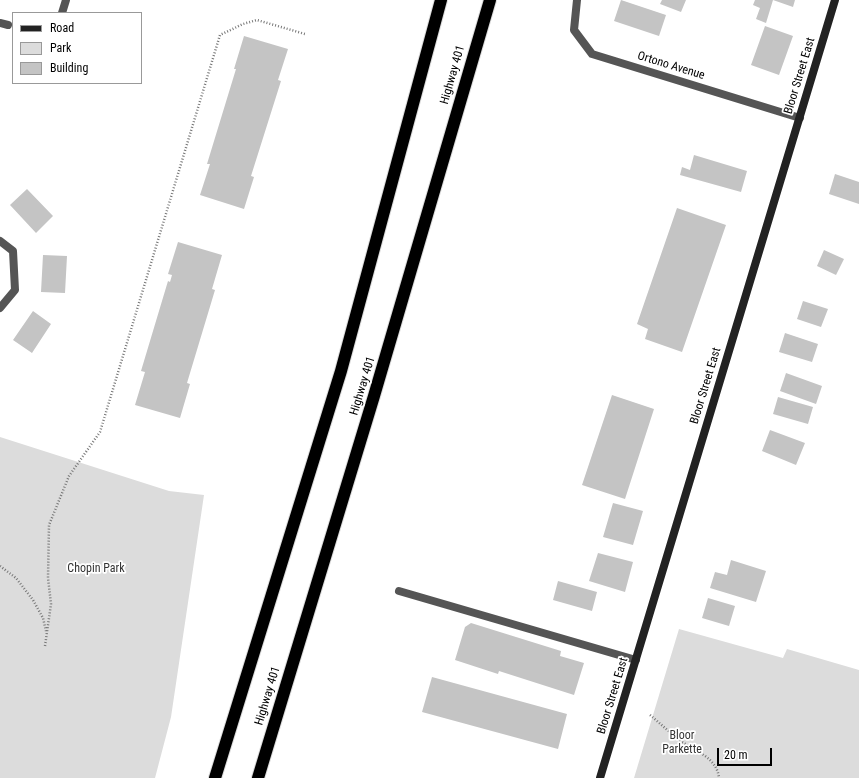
<!DOCTYPE html>
<html>
<head>
<meta charset="utf-8">
<style>
	body { margin:0 }
	#map { position:relative; width:859px; height:778px; overflow:hidden; background:#fff; font-family:"Roboto Condensed",sans-serif }
	canvas { display:block }
	.legend { position:absolute; left:12px; top:12px; width:130px; height:72px; box-sizing:border-box; background:#fff; border:1px solid #999; margin:0; padding:5px 7px; list-style:none; font-size:12px; color:#000 }
	.legend li { display:flex; align-items:center; gap:8px; height:20px }
	.legend b { width:20px; border:1px solid #999 }
	.scale { position:absolute; left:717px; top:748px; width:55px; height:18px; box-sizing:border-box; border:2px solid #000; border-top:0; padding-left:5px; font-size:12px; line-height:14px; white-space:nowrap; color:#000; -webkit-text-stroke:3px #fff; paint-order:stroke }
</style>
</head>
<body>
<div id="map">
<canvas width="859" height="778"></canvas>
<ul class="legend">
<li><b style="height:5px;background:#222"></b>Road</li>
<li><b style="height:11px;background:#dcdcdc"></b>Park</li>
<li><b style="height:11px;background:#c4c4c4"></b>Building</li>
</ul>
<div class="scale">20 m</div>
</div>
<script>
const context = document.querySelector('canvas').getContext('2d');
context.lineJoin = 'round';
function fill(path, color) { context.fillStyle = color; context.fill(path, 'evenodd'); }
function strokePath(path, color, width, dash) { context.strokeStyle = color; context.lineWidth = width; context.lineCap = dash ? 'butt' : 'round'; context.setLineDash(dash || []); context.stroke(path); }
function label(font, color, halo, rows, align = 'center') {
  context.font = font + ' "Roboto Condensed",sans-serif'; context.lineWidth = 3.5; context.setLineDash([]); context.textBaseline = 'middle'; context.strokeStyle = halo; context.fillStyle = color; for (const [text, x, y, turn = 0] of rows) {
    context.save(); context.translate(x, y); context.rotate((+turn || 0) * Math.PI / 180); context.textAlign = isNaN(turn) ? turn : align; if (halo) context.strokeText(text, 0, 0); context.fillText(text, 0, 0); context.restore();
  }
}
const green = new Path2D(`
	M0 437 169 491 204 495 171 717 155 778H0Z
	M679 629 783 658 787 649 859 670V778H634Z`);
const building = new Path2D(`
	M621 0 666 15 659 36 614 21Z
	M662 0H686L681 12 660 4Z
	M755 0H795L793 7 773 0 766 23 756 19 760 8 753 5Z
	M765 26 793 36 779 75 751 65Z
	M244 36 288 49 278 80 281 81 251 176 254 177 244 209 200 195 210 164H207L236 69H234Z
	M694 155 747 171 741 192 680 175 682 167 690 170Z
	M835 174 859 182V204L829 194Z
	M27 189 53 216 36 233 10 205Z
	M677 208 726 225 682 352 645 339 648 329 637 324Z
	M178 242 222 255 212 289 215 290 187 383 190 384 180 418 135 405 145 372 141 371 168 281 170 282 172 275 168 274Z
	M824 250 844 259 836 275 817 266Z
	M43 255 67 256 65 293 41 292Z
	M803 301 828 309 821 327 797 319Z
	M33 311 51 324 32 353 13 340Z
	M785 333 818 344 812 362 779 352Z
	M786 373 822 386 816 404 780 391Z
	M612 395 654 409 625 499 582 485Z
	M778 397 813 407 808 424 773 414Z
	M770 430 805 443 796 465 762 451Z
	M613 503 643 511 633 545 603 537Z
	M598 553 633 562 625 592 589 581Z
	M731 560 766 571 756 602 710 588 715 572 727 575Z
	M558 581 597 592 592 611 553 600Z
	M708 598 735 606 729 626 702 618Z
	M471 623 561 651 560 656 584 663 574 695 499 671 498 674 455 660 465 627Z
	M432 677 567 714 558 749 422 712Z`);
const path = new Path2D(`
	M0 566 16 578 33 600 43 618 46 631
	M45 646 51 604 48 578 49 525 69 476 100 432 220 35 243 24 257 20 305 34
	M650 715C661 724 671 734 682 742 697 752 717 758 719 778`);
const service = new Path2D(`
	M0 23 8 25
	M399 591 636 660`);
const minor = new Path2D(`
	M577 0 574 30 592 54 800 118
	M62 13 66 0
	M0 241 13 251 15 290 0 308`);
const secondary = new Path2D(`
	M600 778 835 0`);
const motorway = new Path2D(`
	M215 778 341 371 441 0
	M258 778 374 396 490 0`);
const streetNames = [
	["Ortono Avenue",671,66,17],
	["Highway 401",453,75,-74],
	["Bloor Street East",800,76,-73],
	["Highway 401",363,386,-73],
	["Bloor Street East",706,386,-73],
	["Highway 401",268,696,-73],
	["Bloor Street East",613,696,-73]
];
const parkNames = [
	["Chopin Park",96,569],
	["Bloor",682,736],
	["Parkette",682,750]
];
fill(green, '#dcdcdc');
fill(building, '#c4c4c4');
strokePath(motorway, '#dbdbdb', 14);
strokePath(path, '#777', 2.5, [1, 2]);
strokePath(service, '#555', 8);
strokePath(minor, '#555', 8);
strokePath(secondary, '#222', 8);
strokePath(motorway, '#000', 12);
label('12px', '#000', '#fff', streetNames);
label('12px', '#333', '#fff', parkNames);
</script>
</body>
</html>
